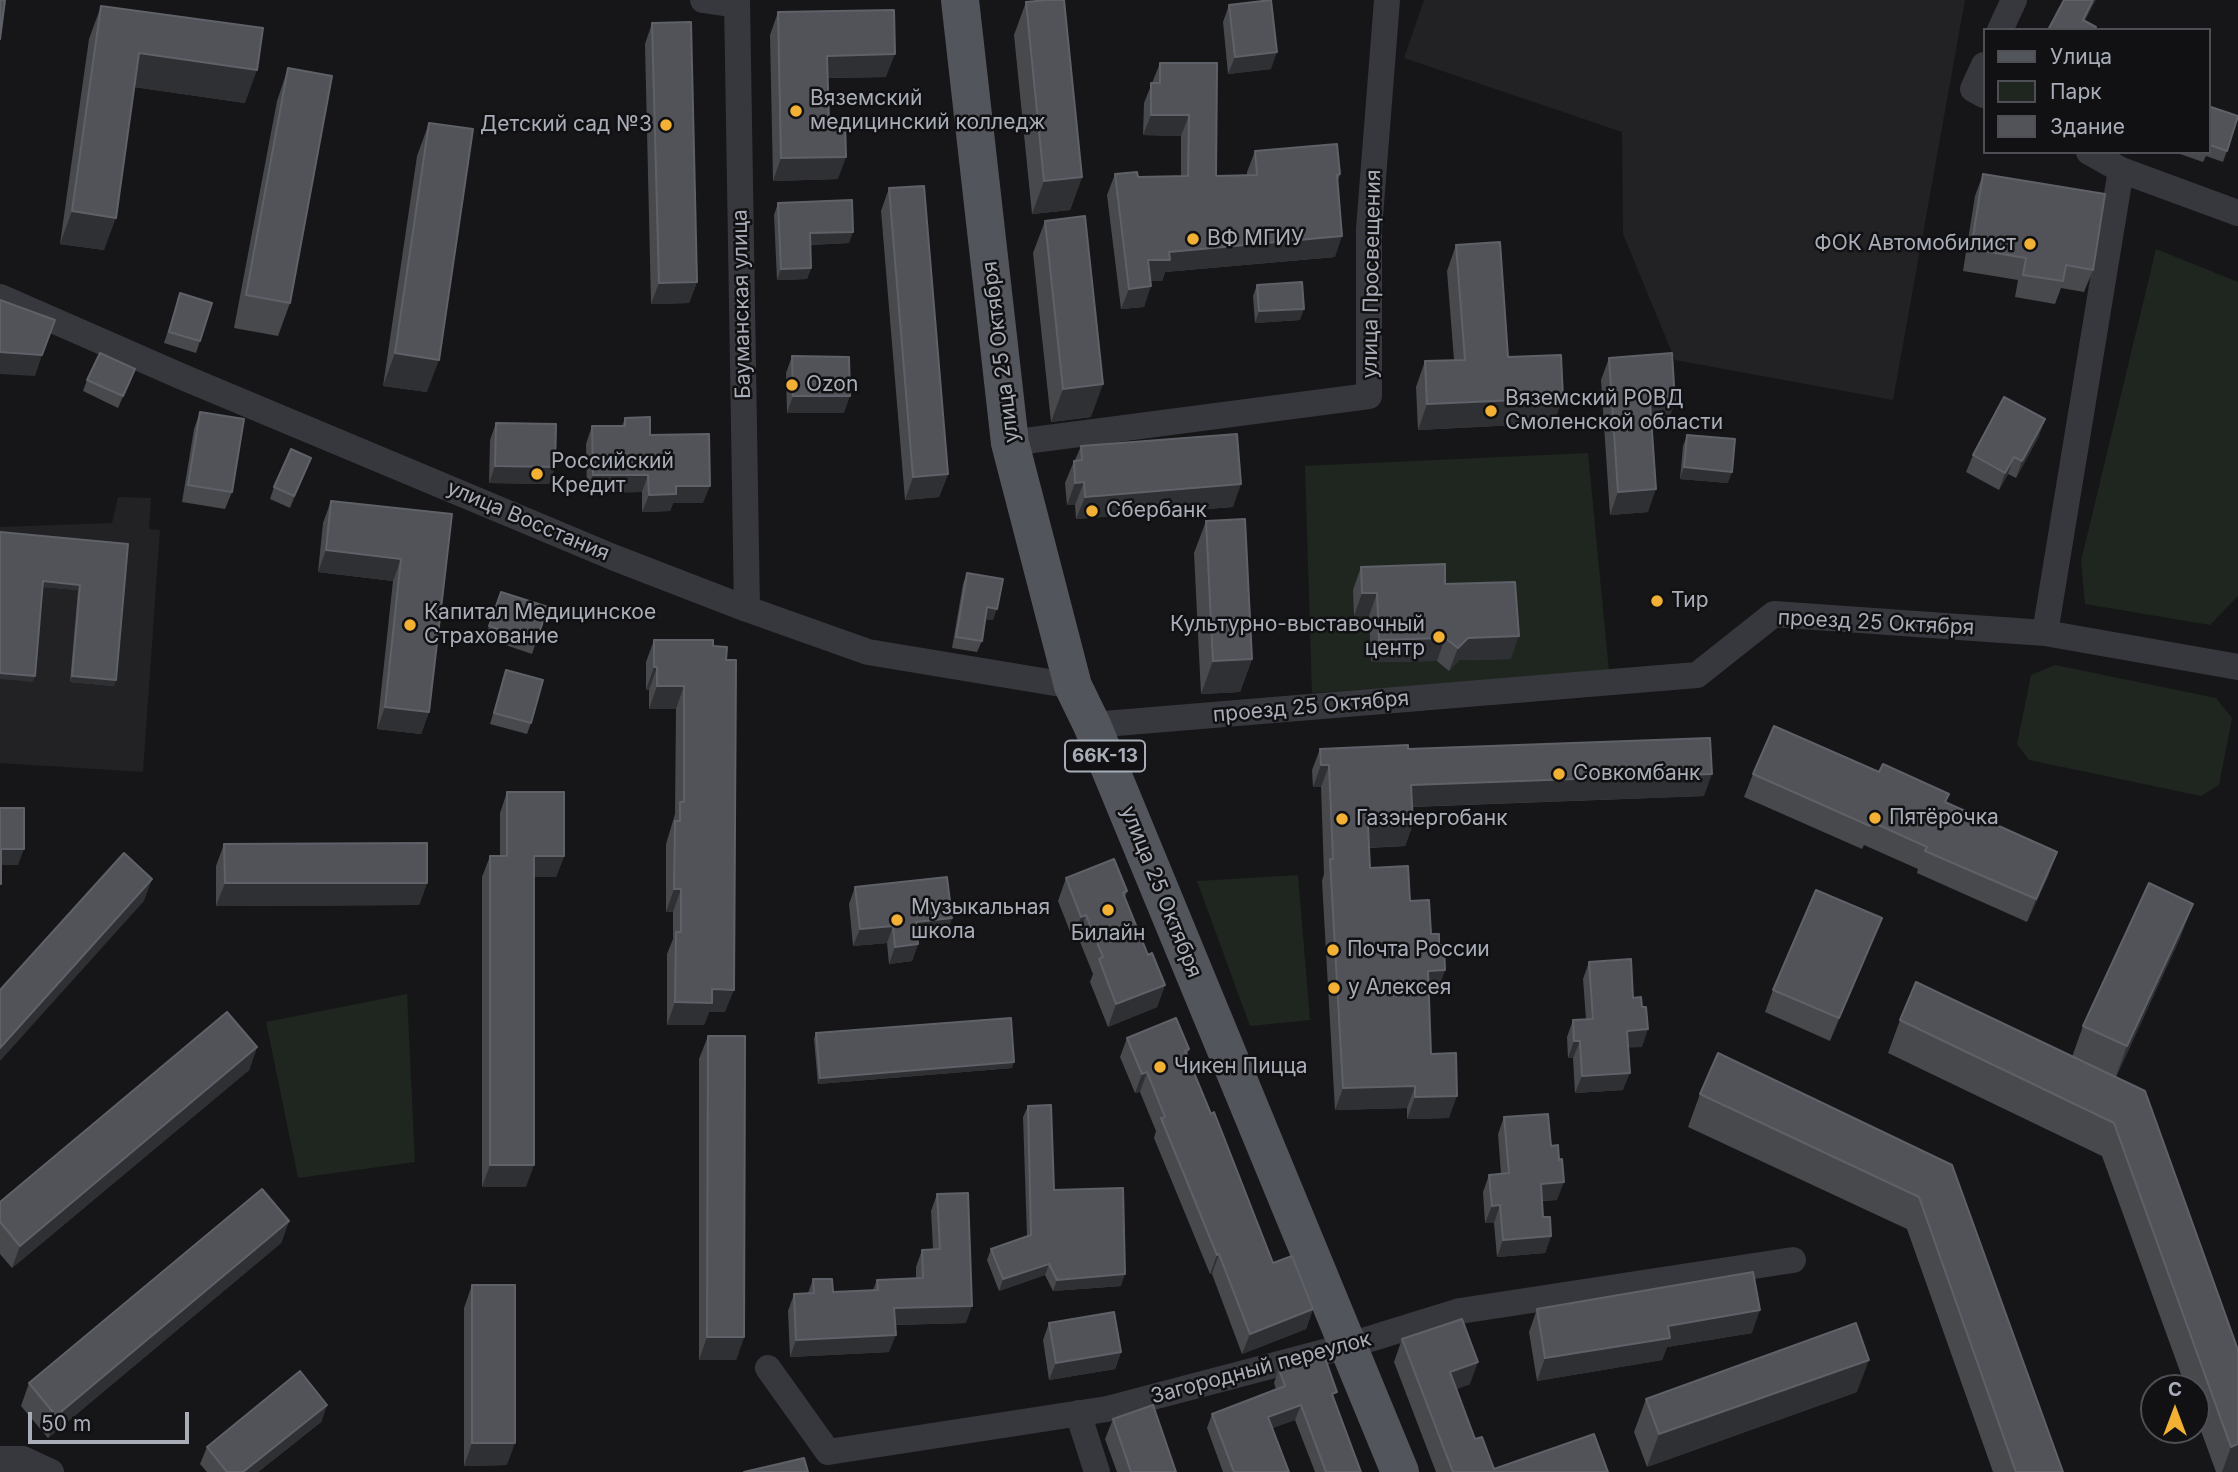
<!DOCTYPE html>
<html>
<head>
<meta charset="utf-8">
<style>
	body { margin:0 }
	#map { position:relative; width:2238px; height:1472px; overflow:hidden; background:#161618; font-family:Inter,sans-serif }
	canvas { display:block }
	.legend { position:absolute; left:1983px; top:28px; width:228px; height:126px; box-sizing:border-box; background:#111113; border:2px solid #4d4f55; margin:0; padding:9px 12px; list-style:none; font-size:21px; color:#a8adb8 }
	.legend li { display:flex; align-items:center; gap:14px; height:35px }
	.legend b { width:35px; border:2px solid #4d4f55 }
	.north { position:absolute; left:2140px; top:1374px; width:70px; height:70px; box-sizing:border-box; background:#111113; border:2px solid #4d4f55; border-radius:50%; rotate:0deg; font-size:19px; font-weight:700; line-height:28px; text-align:center; color:#a8adb8 }
	.north::after { content:''; display:block; margin:auto; width:24px; height:32px; background:#f2b134; clip-path:polygon(50% 0,100% 100%,50% 72%,0 100%) }
	.scale { position:absolute; left:28px; top:1412px; width:161px; height:32px; box-sizing:border-box; border:4px solid #a8adb8; border-top:0; padding-left:9px; font-size:21px; line-height:24px; white-space:nowrap; color:#a8adb8; -webkit-text-stroke:5px #111113; paint-order:stroke }
</style>
</head>
<body>
<div id="map">
<canvas width="2238" height="1472"></canvas>
<ul class="legend">
<li><b style="height:9px;background:#53555c"></b>Улица</li>
<li><b style="height:19px;background:#1e261f"></b>Парк</li>
<li><b style="height:19px;background:#525359"></b>Здание</li>
</ul>
<div class="north">С</div>
<div class="scale">50 m</div>
</div>
<script>
const context = document.querySelector('canvas').getContext('2d');
context.lineJoin = 'round';
function fill(path, color) { context.fillStyle = color; context.fill(path, 'evenodd'); }
function strokePath(path, color, width, dash) { context.strokeStyle = color; context.lineWidth = width; context.lineCap = dash ? 'butt' : 'round'; context.setLineDash(dash || []); context.stroke(path); }
function label(font, color, halo, rows, align = 'center') {
  context.font = font + ' Inter,sans-serif'; context.lineWidth = 5; context.setLineDash([]); context.textBaseline = 'middle'; context.strokeStyle = halo; context.fillStyle = color; for (const [text, x, y, turn = 0] of rows) {
    context.save(); context.translate(x, y); context.rotate((+turn || 0) * Math.PI / 180); context.textAlign = isNaN(turn) ? turn : align; if (halo) context.strokeText(text, 0, 0); context.fillText(text, 0, 0); context.restore();
  }
}
const built = new Path2D(`
	M1424 0H1965L1893 400 1675 360 1623 234 1622 132 1404 58Z
	M118 497 151 498 149 529 160 530 143 772 0 763V527L112 523Z`);
const green = new Path2D(`
	M2156 249 2238 282V596L2210 625 2085 604 2081 561Z
	M1588 453 1609 671 1312 693 1305 466Z
	M2055 665 2216 698 2232 718 2219 785 2201 796 2029 760 2017 744 2031 675Z
	M1298 875 1310 1020 1250 1026 1197 881Z
	M407 994 415 1162 298 1178 266 1022Z`);
const street = new Path2D(`
	M703 0 737 5
	M737 0 747 609
	M2000 30 2014 0
	M1984 65 1973 89 1984 95
	M2089 152 2121 170 2238 213
	M0 297 185 378 615 558 747 609 868 652 1073 686
	M1010 443 1369 396V229L1387 0
	M2045 633 2238 667
	M1092 725 1697 675 1774 614 2045 633 2121 170
	M768 1368 828 1452 1107 1409 1347 1346 1460 1311 1793 1260
	M1078 1413 1097 1472
	M0 1459H23L51 1472`);
const primary = new Path2D(`
	M960 0 1010 443 1073 686 1092 725 1400 1472`);
const wall = new Path2D(`
	M1026 2 1082 177 1070 210 1032 214 1014 35Z
	M1229 5 1271 69 1228 74 1223 22Z
	M101 6 245 103 134 87 104 250 60 244 89 39Z
	M778 12 886 77 828 78 829 122 838 179 773 181 770 35Z
	M652 23 697 282 689 303 651 304 645 44Z
	M1160 63H1217L1216 176 1247 175V172L1255 151 1340 174 1338 180 1335 257 1165 272 1162 281H1151L1144 307 1121 309 1107 195 1115 174 1138 177 1181 176V136L1143 135 1144 103Z
	M288 68 290 303 278 336 234 328 277 101Z
	M2208 106 2238 119 2223 162 2206 156 2203 162 2180 154 2181 152H2208Z
	M429 123 427 392 383 386 417 156Z
	M1983 174 2093 270 2084 292 2061 288 2055 304 2015 297 2018 280 1963 271 1975 196Z
	M889 188 948 474 939 497 905 500 881 211Z
	M778 203 849 243 810 245 811 268 807 279 777 280 774 215Z
	M1045 221 1091 417 1051 422 1033 253Z
	M1456 245 1508 357 1554 423 1418 430 1416 387 1425 361 1454 360 1447 271Z
	M1257 285 1300 320 1255 323 1253 296Z
	M180 293 200 341 196 353 164 343Z
	M792 356 844 413H787L786 373Z
	M1609 358 1675 401 1667 424 1651 425 1648 512 1610 515 1601 380Z
	M135 369 118 408 83 391 87 380Z
	M200 412 232 492 225 509 182 502 194 429Z
	M625 418 650 435 703 503H673L670 511 642 512V492L587 493 586 444 592 426H622Z
	M496 423 555 467 549 484 489 483 490 440Z
	M1687 435 1728 483 1680 479 1683 446Z
	M2039 436 2016 478 2008 474 1999 490 1966 472 1973 455Z
	M1081 446 1233 507 1076 519 1075 505H1067L1065 483 1074 461 1075 460Z
	M307 469 290 508 270 499 274 487Z
	M331 501 452 514 429 712 421 734 377 729 393 581 318 572 323 523Z
	M1206 521 1252 659 1240 692 1201 694 1194 553Z
	M0 532 128 544 114 686 70 682 78 590 43 587 33 682Z
	M1361 567 1445 584 1511 659 1459 660 1449 671 1437 661 1371 662 1369 616H1354L1353 590Z
	M967 573 993 620 985 619 982 641 977 652 952 648 963 584Z
	M501 592 548 607 532 654 485 638Z
	M654 640H713L725 1012H709L704 1025H667V954L673 939V912H666V844L675 814 676 709H649V690H646V662Z
	M506 670 531 723 527 734 490 724Z
	M1320 749H1408L1704 796 1412 807 1413 824 1405 846 1369 848 1370 868 1410 901 1431 934 1439 945 1445 970 1437 992H1429L1431 1054 1449 1118 1407 1119V1108L1335 1110 1322 881 1324 874 1321 787H1313L1312 770Z
	M1753 774 1945 802 2049 874 2027 922 1917 873 1918 869 1864 845 1862 849 1744 797Z
	M507 792 564 856 556 877H534L526 1187H482V877L490 856H500V813Z
	M224 844 427 883 419 905 216 906V866Z
	M1066 878 1127 891 1125 897 1148 955 1165 985 1157 1007 1108 1027 1090 982 1093 974 1078 937 1073 939 1058 901Z
	M855 887 952 918 946 935 918 938V944L912 961 889 964 887 943 853 946 849 904Z
	M2181 936 2116 1077 2238 1472H2216L2196 1417V1388H2186L2102 1156 1888 1053 1900 1020 2072 1057 2083 1026Z
	M1873 940 1830 1041 1765 1012 1773 990Z
	M1589 962 1633 998 1642 1047H1628L1623 1090 1575 1093 1573 1058H1568L1567 1037 1573 1020 1586 1019 1583 979Z
	M816 1033 1012 1068 818 1084 814 1039Z
	M708 1036 744 1337 736 1360H699V1059Z
	M1127 1038 1189 1049 1187 1055 1273 1263 1313 1309 1306 1329 1242 1354 1212 1274H1210L1154 1138 1156 1131 1140 1092 1135 1093 1120 1057Z
	M257 1047 249 1070 12 1268 0 1254V1202Z
	M1700 1094 1952 1165 2063 1472H1993L1907 1229 1688 1127Z
	M1028 1106 1054 1190 1121 1286 1053 1291 1045 1275 999 1291 987 1260 991 1249 1027 1236 1023 1117Z
	M1504 1117 1551 1146 1557 1200 1542 1201 1543 1217 1551 1236 1545 1253 1497 1257 1494 1223H1485L1483 1192 1489 1175 1501 1174 1498 1134Z
	M937 1194 966 1323 895 1325 889 1352 790 1357 788 1311 794 1294 808 1293 813 1279 833 1292 873 1290 877 1280 916 1278V1267L922 1250 933 1249 931 1211Z
	M289 1221 281 1243 48 1438 21 1406 29 1383Z
	M472 1285 507 1465 464 1466V1308Z
	M1537 1309 1752 1333 1667 1347 1662 1360 1537 1381 1529 1332Z
	M1049 1323 1121 1352 1115 1369 1049 1380 1043 1340Z
	M1402 1339 1470 1384 1456 1389 1475 1439 1494 1469 1608 1472H1436L1394 1362Z
	M1279 1369 1334 1400 1361 1472H1315L1295 1420 1272 1428 1289 1472H1223L1207 1428 1212 1414 1276 1389 1274 1383Z
	M1857 1392 1647 1467 1634 1432 1646 1399Z
	M327 1405 321 1422 258 1472H207L200 1464 207 1447Z
	M1113 1419 1176 1472H1117L1105 1439Z`);
const shadedWall = new Path2D(`
	M2093 0H2096L2080 30 2083 20Z
	M1277 52 1271 69 1228 74 1235 57Z
	M139 53 257 70 245 103 127 86Z
	M895 54 886 77 819 78 827 56Z
	M1151 115H1189L1181 136 1143 135Z
	M846 157 838 179 773 181 781 158Z
	M1082 177 1070 210 1032 214 1044 181Z
	M72 211 116 218 104 250 60 244Z
	M853 232 849 243 806 245 810 233Z
	M1342 236 1335 257 1165 272 1162 281H1140L1148 260 1169 252Z
	M811 268 807 279 777 280 781 269Z
	M697 282 689 303 651 304 659 283Z
	M1151 286 1144 307 1121 309 1129 289Z
	M1304 309 1300 320 1255 323 1259 311Z
	M0 352 42 355 35 376 0 374Z
	M395 353 439 360 427 392 383 386Z
	M135 369 131 381 118 408 123 396Z
	M1103 384 1091 417 1051 422 1063 389Z
	M793 396H850L844 413H787Z
	M1563 398 1554 423 1418 430 1427 404Z
	M1675 401 1667 424 1642 426 1650 403Z
	M2045 419 2039 436 2016 478 2022 461Z
	M2014 457 2008 474 1999 490 2005 473Z
	M311 458 307 469 290 508 294 496Z
	M495 466 555 467 549 484 489 483Z
	M1684 467 1732 472 1728 483 1680 479Z
	M948 474 939 497 905 500 913 477Z
	M593 475H648L642 492 587 493Z
	M1084 482 1075 505H1067L1075 483Z
	M1241 484 1233 507 1076 519 1085 497Z
	M676 486H710L703 503H673L670 511 642 512 649 495Z
	M1656 489 1648 512 1610 515 1618 492Z
	M326 550 401 559 393 581 318 572Z
	M43 581 80 585 78 590 41 587Z
	M1362 593H1377L1369 616H1354Z
	M987 607 997 609 993 620 983 619Z
	M1519 636 1511 659 1459 660 1449 671 1458 648 1468 638Z
	M1445 638 1437 661 1371 662 1379 640Z
	M1252 659 1240 692 1201 694 1213 661Z
	M654 667H657L649 690H646Z
	M0 673 35 676 33 682 0 679Z
	M72 676 116 680 114 686 70 682Z
	M657 686H684L676 709H649Z
	M385 707 429 712 421 734 377 729Z
	M1321 765H1329L1321 787H1313Z
	M1712 774 1704 796 1404 807 1411 785Z
	M1413 824 1405 846 1360 848 1368 826Z
	M1 849H24L18 865H0Z
	M2057 852 2049 874 2027 922 2036 899Z
	M534 856H564L556 877H526Z
	M152 879 144 901 0 1061V1048Z
	M225 883H427L419 905 216 906Z
	M674 889H681L673 912H666Z
	M2193 904 2181 936 2115 1079 2127 1046Z
	M1086 915 1078 937 1073 939 1081 917Z
	M952 918 946 935 910 939 916 922Z
	M1882 918 1873 940 1830 1041 1839 1018Z
	M893 926 887 943 853 946 860 929Z
	M918 944 912 961 889 964 895 947Z
	M1445 970 1437 992 1420 993 1428 971Z
	M1165 985 1157 1007 1108 1027 1116 1004Z
	M712 989 734 990 725 1012H709L704 1025H667L675 1002Z
	M1648 1029 1642 1047 1621 1048 1627 1031Z
	M1574 1041H1580L1573 1058H1568Z
	M257 1047 249 1070 12 1268 20 1246Z
	M1014 1062 1012 1068 818 1084 820 1078Z
	M1147 1072 1140 1092 1135 1093 1142 1074Z
	M1630 1073 1623 1090 1575 1093 1582 1076Z
	M1415 1086 1407 1108 1335 1110 1343 1088Z
	M1457 1096 1449 1118 1407 1119 1415 1097Z
	M490 1165H534L526 1187H482Z
	M1564 1182 1557 1200 1534 1201 1541 1184Z
	M1500 1205 1494 1223H1485L1492 1206Z
	M289 1221 281 1243 48 1438 56 1416Z
	M1551 1236 1545 1253 1497 1257 1503 1240Z
	M1219 1254 1212 1274H1210L1217 1255Z
	M1049 1264 1045 1275 999 1291 1003 1279Z
	M1125 1274 1121 1286 1053 1291 1057 1280Z
	M972 1306 966 1323 888 1325 894 1308Z
	M1313 1309 1306 1329 1242 1354 1250 1334Z
	M1760 1310 1752 1333 1667 1347 1662 1360 1537 1381 1545 1358 1668 1326Z
	M896 1335 889 1352 790 1357 796 1340Z
	M707 1337H744L736 1360H699Z
	M1121 1352 1115 1369 1049 1380 1056 1363Z
	M1869 1360 1857 1392 1647 1467 1659 1434Z
	M1478 1362 1470 1384 1442 1395 1450 1372Z
	M327 1405 321 1422 258 1472H243Z
	M1301 1405 1295 1420 1262 1432 1268 1417Z
	M472 1443H515L507 1465 464 1466Z
	M2238 1444V1472H2222L2231 1447Z`);
const building = new Path2D(`
	M0 0H5L0 39Z
	M1047 0H1064L1082 177 1044 181 1026 2Z
	M1271 0 1277 52 1235 57 1229 5Z
	M2064 0H2093L2083 20 2096 27 2094 30H2048Z
	M101 6 263 28 257 70 139 53 116 218 72 211Z
	M894 10 895 54 827 56 829 122 845 121 846 157 781 158 778 12Z
	M691 22 697 282 659 283 652 23Z
	M1160 63H1217L1216 176 1257 175 1255 151 1337 144 1340 174 1337 175 1342 236 1169 252 1170 260H1148L1151 286 1129 289 1115 174 1137 172 1138 177 1188 176 1189 115H1151V83H1160Z
	M288 68 332 76 290 303 246 295Z
	M2208 106 2238 116 2227 151 2210 145 2208 149Z
	M429 123 473 129 439 360 395 353Z
	M1983 174 2105 194 2093 270 2066 265 2063 281 2023 275 2026 258 1971 249Z
	M924 186 948 474 913 477 889 188Z
	M852 200 853 232 810 233 811 268 781 269 778 203Z
	M1085 216 1103 384 1063 389 1045 221Z
	M1500 242 1508 357 1561 355 1563 398 1427 404 1425 361 1465 360 1456 245Z
	M1302 282 1304 309 1259 311 1257 285Z
	M180 293 212 303 200 341 169 332Z
	M0 300 55 320 42 355 0 352Z
	M100 353 135 369 123 396 87 380Z
	M1672 353 1675 401 1650 403 1656 489 1618 492 1609 358Z
	M792 356 849 357 850 396H793Z
	M2004 397 2045 419 2022 461 2014 457 2005 473 1973 455Z
	M200 412 244 419 232 492 188 485Z
	M650 417V435L709 434 710 486H676V494L649 495 648 475H593L592 426H625V418Z
	M496 423 556 424 555 467 495 466Z
	M1237 434 1241 484 1085 497 1084 482 1075 483 1074 461 1082 460 1081 446Z
	M1687 435 1735 439 1732 472 1684 467Z
	M291 449 311 458 294 496 274 487Z
	M331 501 452 514 429 712 385 707 401 559 326 550Z
	M1245 519 1252 659 1213 661 1206 521Z
	M0 532 128 544 116 680 72 676 80 585 43 581 35 676 0 673Z
	M1445 564V584L1515 582 1519 636 1468 638 1458 648 1445 638 1379 640 1377 593H1362L1361 567Z
	M967 573 1003 579 997 609 987 607 982 641 956 637Z
	M501 592 548 607 536 642 489 626Z
	M654 640H713V646L727 647 726 660H736L734 990 712 989V1003L675 1002 676 932H681V889H674L675 821H680V802H684V686H657V667H654Z
	M506 670 543 680 531 723 494 713Z
	M1774 726 1879 772 1883 764 1949 794 1945 802 2057 852 2036 899 1925 851 1927 847 1872 822 1870 826 1753 774Z
	M1710 738 1712 774 1411 785 1413 824 1368 826 1370 868 1408 866 1410 901 1429 900 1431 934H1439V945H1444L1445 970 1428 971 1431 1054 1456 1053 1457 1096 1415 1097V1086L1343 1088 1330 859H1333L1329 765H1321L1320 749 1408 745V749Z
	M507 792H564V856H534V1165H490V856H507Z
	M0 808H24V849H1V884H0Z
	M427 843V883H225L224 844Z
	M124 853 152 879 0 1048V990Z
	M1114 859 1127 891 1123 893 1148 955 1152 953 1165 985 1116 1004 1099 959 1103 957 1086 915 1081 917 1066 878Z
	M947 877 952 918 916 922 918 944 895 947 893 926 860 929 855 887Z
	M2149 883 2193 904 2127 1046 2083 1026Z
	M1816 890 1882 918 1839 1018 1773 990Z
	M1631 959 1633 998 1641 997 1642 1007H1646L1648 1029 1627 1031 1630 1073 1582 1076 1580 1041H1574L1573 1020 1593 1019 1589 962Z
	M1916 982 2145 1091 2238 1350V1444L2231 1447 2114 1123 1900 1020Z
	M227 1012 257 1047 20 1246 0 1222V1202Z
	M1011 1018 1014 1062 820 1078 816 1033Z
	M1176 1018 1189 1049 1185 1051 1211 1114 1214 1112 1273 1263 1292 1256 1313 1309 1250 1334 1219 1254 1217 1255 1161 1118 1165 1117 1147 1072 1142 1074 1127 1038Z
	M708 1036H745L744 1337H707Z
	M1718 1053 1952 1165 2063 1472H2016L1919 1197 1700 1094Z
	M1051 1105 1054 1190 1123 1188 1125 1274 1057 1280 1049 1264 1003 1279 991 1249 1031 1235 1028 1106Z
	M1548 1114 1551 1146 1558 1145 1559 1160 1562 1159 1564 1182 1541 1184 1543 1217H1550L1551 1236 1503 1240 1500 1205 1492 1206 1489 1175 1509 1173 1504 1117Z
	M262 1189 289 1221 56 1416 29 1383Z
	M968 1193 972 1306 894 1308 896 1335 796 1340 794 1294 814 1293 813 1279H832L833 1292 878 1290 877 1280 923 1278 922 1250 940 1249 937 1194Z
	M1753 1272 1760 1310 1668 1326 1670 1338 1545 1358 1537 1309Z
	M472 1285H515V1443H472Z
	M1114 1312 1121 1352 1056 1363 1049 1323Z
	M1462 1319 1478 1362 1450 1372 1475 1439 1482 1437 1494 1469 1594 1434 1608 1472H1453L1402 1339Z
	M1856 1323 1869 1360 1659 1434 1646 1399Z
	M1324 1355 1337 1392 1332 1394 1361 1472H1326L1301 1405 1268 1417 1289 1472H1234L1212 1414 1285 1386 1279 1369Z
	M300 1371 327 1405 243 1472H227L207 1447Z
	M1153 1405 1176 1472H1131L1113 1419Z
	M804 1458 808 1472H744Z`);
const markers = [
	[796,111,7,"#f2b134"],
	[666,125,7,"#f2b134"],
	[1193,239,7,"#f2b134"],
	[2030,244,7,"#f2b134"],
	[792,385,7,"#f2b134"],
	[1491,411,7,"#f2b134"],
	[537,474,7,"#f2b134"],
	[1092,511,7,"#f2b134"],
	[1657,601,7,"#f2b134"],
	[410,625,7,"#f2b134"],
	[1439,637,7,"#f2b134"],
	[1559,774,7,"#f2b134"],
	[1875,818,7,"#f2b134"],
	[1342,819,7,"#f2b134"],
	[1108,910,7,"#f2b134"],
	[897,920,7,"#f2b134"],
	[1333,950,7,"#f2b134"],
	[1334,988,7,"#f2b134"],
	[1160,1067,7,"#f2b134"]
];
const shields = [
	[1105,756,80]
];
const shieldNames = [
	["66К-13",1105,756]
];
const poiNames = [
	["Вяземский",810,99],
	["медицинский колледж",810,123],
	["Детский сад №3",652,125,"right"],
	["ВФ МГИУ",1207,239],
	["ФОК Автомобилист",2016,244,"right"],
	["Ozon",806,385],
	["Вяземский РОВД",1505,399],
	["Смоленской области",1505,423],
	["Российский",551,462],
	["Кредит",551,486],
	["Сбербанк",1106,511],
	["Тир",1671,601],
	["Капитал Медицинское",424,613],
	["Страхование",424,637],
	["Культурно-выставочный",1425,625,"right"],
	["центр",1425,649,"right"],
	["Совкомбанк",1573,774],
	["Пятёрочка",1889,818],
	["Газэнергобанк",1356,819],
	["Музыкальная",911,908],
	["школа",911,932],
	["Билайн",1108,934,"center"],
	["Почта России",1347,950],
	["у Алексея",1348,988],
	["Чикен Пицца",1174,1067]
];
const streetNames = [
	["улица Просвещения",1372,274,-89],
	["Бауманская улица",742,304,-91],
	["улица 25 Октября",1001,352,-97],
	["улица Восстания",528,521,23],
	["проезд 25 Октября",1876,623,3],
	["проезд 25 Октября",1311,707,-5],
	["улица 25 Октября",1161,892,68],
	["Загородный переулок",1261,1368,-15]
];
fill(built, '#222225');
fill(green, '#1e261f');
strokePath(street, '#37383d', 26);
strokePath(primary, '#53555c', 38);
fill(wall, '#47494d');
fill(shadedWall, '#2f3033');
fill(building, '#525359');
strokePath(building, '#5f6168', 2);
for (const [x, y, r, color] of markers) { const dot = new Path2D(); dot.arc(x, y, r, 0, 2 * Math.PI); context.fillStyle = color; context.fill(dot); strokePath(dot, '#111113', 2.5); }
for (const [x, y, w] of shields) { const box = new Path2D(); box.roundRect(x - w / 2, y - 15.5, w, 31, 5); context.fillStyle = '#111113'; context.fill(box); strokePath(box, '#a8adb8', 2); }
label('bold 19px', '#a8adb8', null, shieldNames);
label('21px', '#a8adb8', '#111113', poiNames, 'left');
label('21px', '#a8adb8', '#111113', streetNames);
</script>
</body>
</html>
